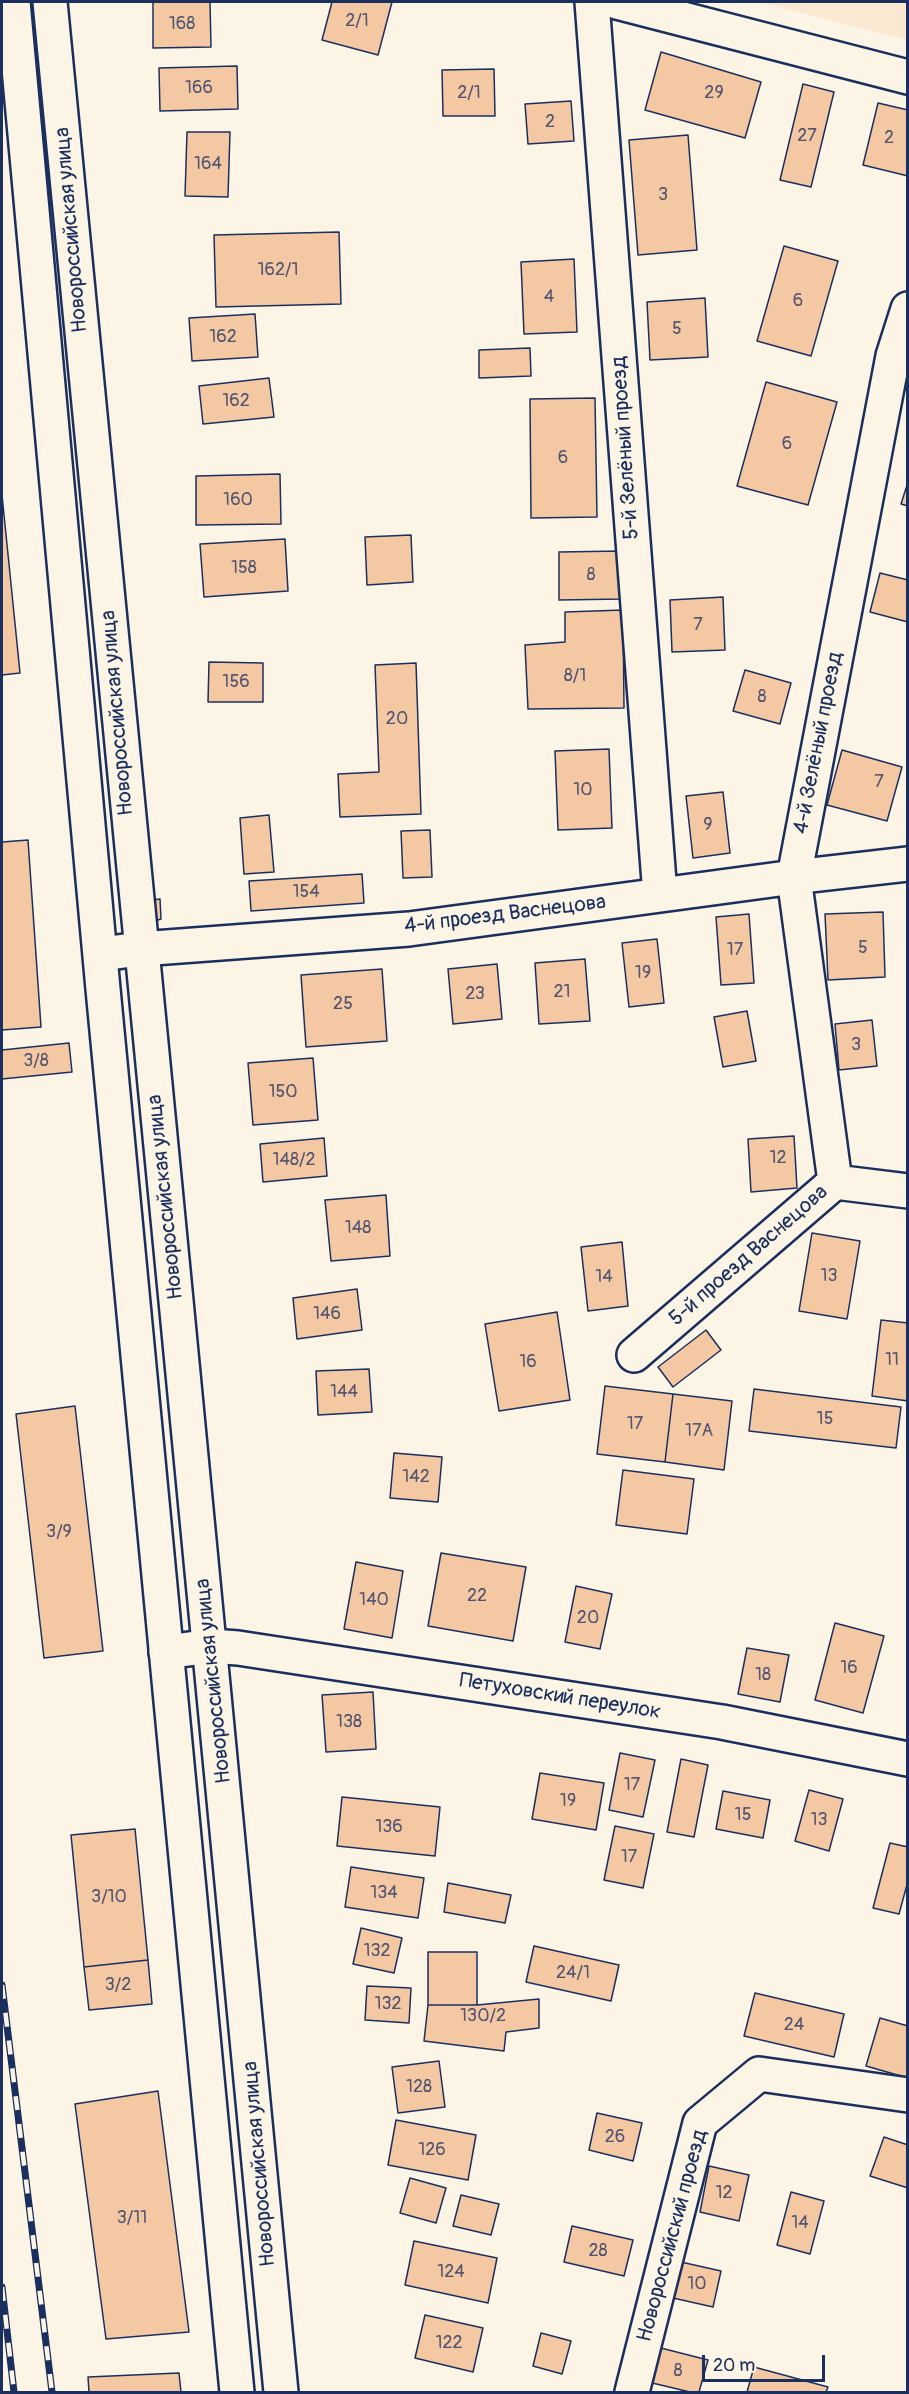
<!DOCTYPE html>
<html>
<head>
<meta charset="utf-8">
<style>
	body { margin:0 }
	#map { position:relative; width:909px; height:2394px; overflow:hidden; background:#fcf5e5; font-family:Pangolin,sans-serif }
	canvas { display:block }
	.frame { position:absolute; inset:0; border:3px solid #1b2f5e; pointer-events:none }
	.scale { position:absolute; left:702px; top:2355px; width:123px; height:27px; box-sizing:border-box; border:3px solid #1b2f5e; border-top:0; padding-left:8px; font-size:18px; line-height:21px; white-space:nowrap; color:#1b2f5e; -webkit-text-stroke:4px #fcf5e5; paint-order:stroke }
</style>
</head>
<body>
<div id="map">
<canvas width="909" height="2394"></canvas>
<div class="frame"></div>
<div class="scale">20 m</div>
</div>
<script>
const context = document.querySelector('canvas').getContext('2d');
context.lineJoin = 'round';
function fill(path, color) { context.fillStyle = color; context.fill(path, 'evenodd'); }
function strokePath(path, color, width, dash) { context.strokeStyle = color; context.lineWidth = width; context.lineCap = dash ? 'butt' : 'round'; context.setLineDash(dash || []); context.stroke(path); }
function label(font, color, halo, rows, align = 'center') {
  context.font = font + ' Pangolin,sans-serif'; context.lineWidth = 4.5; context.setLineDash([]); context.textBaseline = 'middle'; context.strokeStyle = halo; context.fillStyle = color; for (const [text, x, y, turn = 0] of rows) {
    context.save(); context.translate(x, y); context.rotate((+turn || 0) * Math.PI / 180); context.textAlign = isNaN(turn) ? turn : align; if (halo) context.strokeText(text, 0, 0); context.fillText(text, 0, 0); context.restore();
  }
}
const built = new Path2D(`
	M760 2H907V40Z`);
const building = new Path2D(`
	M153 2H210L211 47 153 48Z
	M332 2H392L378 55 322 40Z
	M661 52 761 82 745 138 645 110Z
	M237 66 238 109 160 111 159 68Z
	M494 69 495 116H443L442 70Z
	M803 84 834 92 811 187 780 180Z
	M571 101 574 141 528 144 525 104Z
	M878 103 908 110V176L863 165Z
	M187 132H230L228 197 185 196Z
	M688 135 697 250 638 255 629 140Z
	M339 232 341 304 216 307 214 235Z
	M784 246 838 261 811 356 757 341Z
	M574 259 577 332 524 334 521 262Z
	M705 298 708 357 650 360 647 302Z
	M255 314 258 357 192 361 189 318Z
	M530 348 531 376 479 378V350Z
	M269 378 274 417 203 424 199 386Z
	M766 382 837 402 808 505 737 486Z
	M595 398 597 517 531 518 530 399Z
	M280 474 281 524 196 525V476Z
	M908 482V506L901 504Z
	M2 495 20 673 2 675Z
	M411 535 413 582 367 585 365 537Z
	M285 539 288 591 204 597 200 544Z
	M622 551 623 599 559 600V552Z
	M880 573 908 580V622L870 612Z
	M723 597 725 650 672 652 670 600Z
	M623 610 624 708 528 709 525 645 565 642V612Z
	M209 662 263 663V702H208Z
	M416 663 421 814 340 817 338 774 379 772 375 665Z
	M745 670 791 683 780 724 733 711Z
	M609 749 612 828 558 830 555 751Z
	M842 750 902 767 887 821 827 805Z
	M723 792 730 853 693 858 686 796Z
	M269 815 274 872 244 874 240 818Z
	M430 830 432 877 403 878 401 831Z
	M28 840 41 1027 2 1030V842Z
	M362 874 364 903 251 911 249 881Z
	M160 899 161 919 149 923 146 901Z
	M883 912 885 977 828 980 825 914Z
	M749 914 754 983 721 985 716 917Z
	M657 939 664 1003 629 1007 622 943Z
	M585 959 590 1021 539 1024 535 963Z
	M497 964 502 1019 453 1024 448 969Z
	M382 969 387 1041 306 1047 301 975Z
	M747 1011 756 1061 723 1067 714 1017Z
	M872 1020 877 1066 839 1070 835 1024Z
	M69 1043 72 1072 2 1079V1050Z
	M313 1058 318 1120 253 1125 248 1063Z
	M794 1136 797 1188 751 1192 748 1139Z
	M324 1138 327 1176 263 1182 260 1144Z
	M386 1195 390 1256 331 1261 325 1200Z
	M812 1233 860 1241 847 1319 799 1311Z
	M622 1242 628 1306 588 1311 581 1247Z
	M357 1289 362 1330 297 1339 293 1298Z
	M557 1312 570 1400 499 1411 485 1324Z
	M881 1320 908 1323V1401L872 1396Z
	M706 1330 721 1350 673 1387 658 1367Z
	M369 1369 372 1412 318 1415 316 1371Z
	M605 1386 673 1394 665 1462 597 1454Z
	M754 1389 901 1407 896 1448 749 1431Z
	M673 1394 732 1401 724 1470 665 1462Z
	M75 1406 103 1651 44 1658 16 1414Z
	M394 1453 442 1457 438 1502 390 1498Z
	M623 1470 694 1479 687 1534 616 1525Z
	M441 1553 526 1567 513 1641 428 1626Z
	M356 1562 403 1571 392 1638 344 1629Z
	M576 1586 612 1594 600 1649 565 1642Z
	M835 1623 884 1636 863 1713 815 1700Z
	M747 1648 789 1655 780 1702 738 1694Z
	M373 1692 376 1749 326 1752 322 1695Z
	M620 1753 655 1760 643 1817 609 1810Z
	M681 1759 708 1765 694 1837 667 1832Z
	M540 1773 604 1783 596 1830 532 1819Z
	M809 1790 843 1799 829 1851 795 1841Z
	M723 1791 770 1800 763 1838 716 1829Z
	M342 1797 440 1807 435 1856 337 1846Z
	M615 1826 654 1834 643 1888 604 1880Z
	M135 1829 148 1960 84 1967 71 1835Z
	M890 1843 908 1847V1881L899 1914 873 1908Z
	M351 1867 424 1878 418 1918 345 1907Z
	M448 1883 511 1895 505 1923 444 1912Z
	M361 1928 402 1938 394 1973 353 1964Z
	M534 1946 619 1965 611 2001 526 1982Z
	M428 1952H477V2005H428Z
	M148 1960 152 2004 89 2010 84 1967Z
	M367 1986 411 1988 409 2023 365 2020Z
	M755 1993 844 2014 834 2057 744 2036Z
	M539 1999V2028L506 2032 504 2051 424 2041 428 2005H477Z
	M880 2018 908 2026V2078L866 2066Z
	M439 2061 445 2107 398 2113 392 2067Z
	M158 2091 189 2332 106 2339 75 2104Z
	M597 2113 642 2123 633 2161 589 2150Z
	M396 2120 476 2135 468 2180 388 2165Z
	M884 2137 908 2145V2188L870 2176Z
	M709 2166 749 2175 739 2221 700 2212Z
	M410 2178 446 2188 436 2223 400 2213Z
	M791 2192 824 2201 810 2254 777 2245Z
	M461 2195 499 2204 491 2235 453 2226Z
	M572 2226 633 2240 624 2276 564 2262Z
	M414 2241 497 2258 488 2303 405 2285Z
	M681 2262 721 2271 713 2307 673 2298Z
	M425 2315 483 2328 473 2372 415 2358Z
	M541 2333 571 2341 562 2374 533 2366Z
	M657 2347 708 2360 699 2392H690L648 2382Z
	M754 2367 828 2387 826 2392H747Z
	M179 2373 181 2392H89L88 2377Z`);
const street = new Path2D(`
	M592 2 660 895
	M617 2 908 77
	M101 954 140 949 409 929 794 877 908 864
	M835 1182 794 877 893 356 908 309
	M634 1355 835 1182 908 1191
	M166 1652 211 1646 238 1648 722 1722 908 1759
	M632 2392 700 2123 759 2074 908 2095`);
const secondary = new Path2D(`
	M13 2 103 989 237 2392
	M50 2C126 799 206 1595 281 2392`);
const rail = new Path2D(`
	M2 1985 52 2392
	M2 2287 14 2392`);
const numberNames = [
	["2/1",357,21],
	["168",182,24],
	["166",199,88],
	["2/1",469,93],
	["29",714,93],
	["2",550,122],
	["27",807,136],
	["2",889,138],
	["164",208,164],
	["3",663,195],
	["162/1",278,270],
	["4",549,297],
	["6",798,301],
	["5",677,329],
	["162",223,337],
	["162",236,401],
	["6",787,444],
	["6",563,458],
	["160",238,500],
	["158",244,568],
	["8",591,575],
	["7",698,625],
	["8/1",575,676],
	["156",236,682],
	["8",762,697],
	["20",397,719],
	["7",879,782],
	["10",583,790],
	["9",708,825],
	["154",306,892],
	["5",863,948],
	["17",735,950],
	["19",643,973],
	["21",562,992],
	["23",475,994],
	["25",343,1004],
	["3",856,1045],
	["3/8",36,1061],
	["150",283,1092],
	["12",778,1158],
	["148/2",294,1160],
	["148",358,1228],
	["13",829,1276],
	["14",604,1277],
	["146",327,1314],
	["11",892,1360],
	["16",528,1362],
	["144",344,1392],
	["15",825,1419],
	["17",635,1424],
	["17А",699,1431],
	["142",416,1477],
	["3/9",59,1532],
	["22",477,1596],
	["140",374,1600],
	["20",588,1618],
	["16",849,1668],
	["18",763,1675],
	["138",349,1722],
	["17",632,1785],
	["19",568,1801],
	["15",743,1815],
	["13",819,1820],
	["136",389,1827],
	["17",629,1857],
	["134",384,1893],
	["3/10",109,1897],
	["132",377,1951],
	["24/1",573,1973],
	["3/2",118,1985],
	["132",388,2004],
	["130/2",483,2016],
	["24",794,2025],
	["128",419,2087],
	["26",615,2137],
	["126",432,2150],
	["12",724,2193],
	["3/11",132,2218],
	["14",800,2223],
	["28",598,2251],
	["124",451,2272],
	["10",697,2284],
	["122",449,2343],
	["8",678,2371]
];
const streetNames = [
	["Новороссийская улица",72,230,-95],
	["5-й Зелёный проезд",626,448,-94],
	["Новороссийская улица",118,713,-95],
	["4-й Зелёный проезд",819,743,-79],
	["4-й проезд Васнецова",505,915,-7],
	["Новороссийская улица",166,1197,-96],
	["5-й проезд Васнецова",749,1256,-41],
	["Новороссийская улица",214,1681,-96],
	["Петуховский переулок",560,1697,9],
	["Новороссийская улица",260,2164,-95],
	["Новороссийский проезд",673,2236,-75]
];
fill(built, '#fae8d2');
fill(building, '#f5c8a4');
strokePath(building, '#1b2f5e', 1.5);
strokePath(street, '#1b2f5e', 38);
strokePath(secondary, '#1b2f5e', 38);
strokePath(street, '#fcf5e5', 33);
strokePath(secondary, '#fcf5e5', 33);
strokePath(rail, '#1b2f5e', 7);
strokePath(rail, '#fcf5e5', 4.5, [14]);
label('18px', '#525570', null, numberNames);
label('21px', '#1b2f5e', '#fcf5e5', streetNames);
</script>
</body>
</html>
